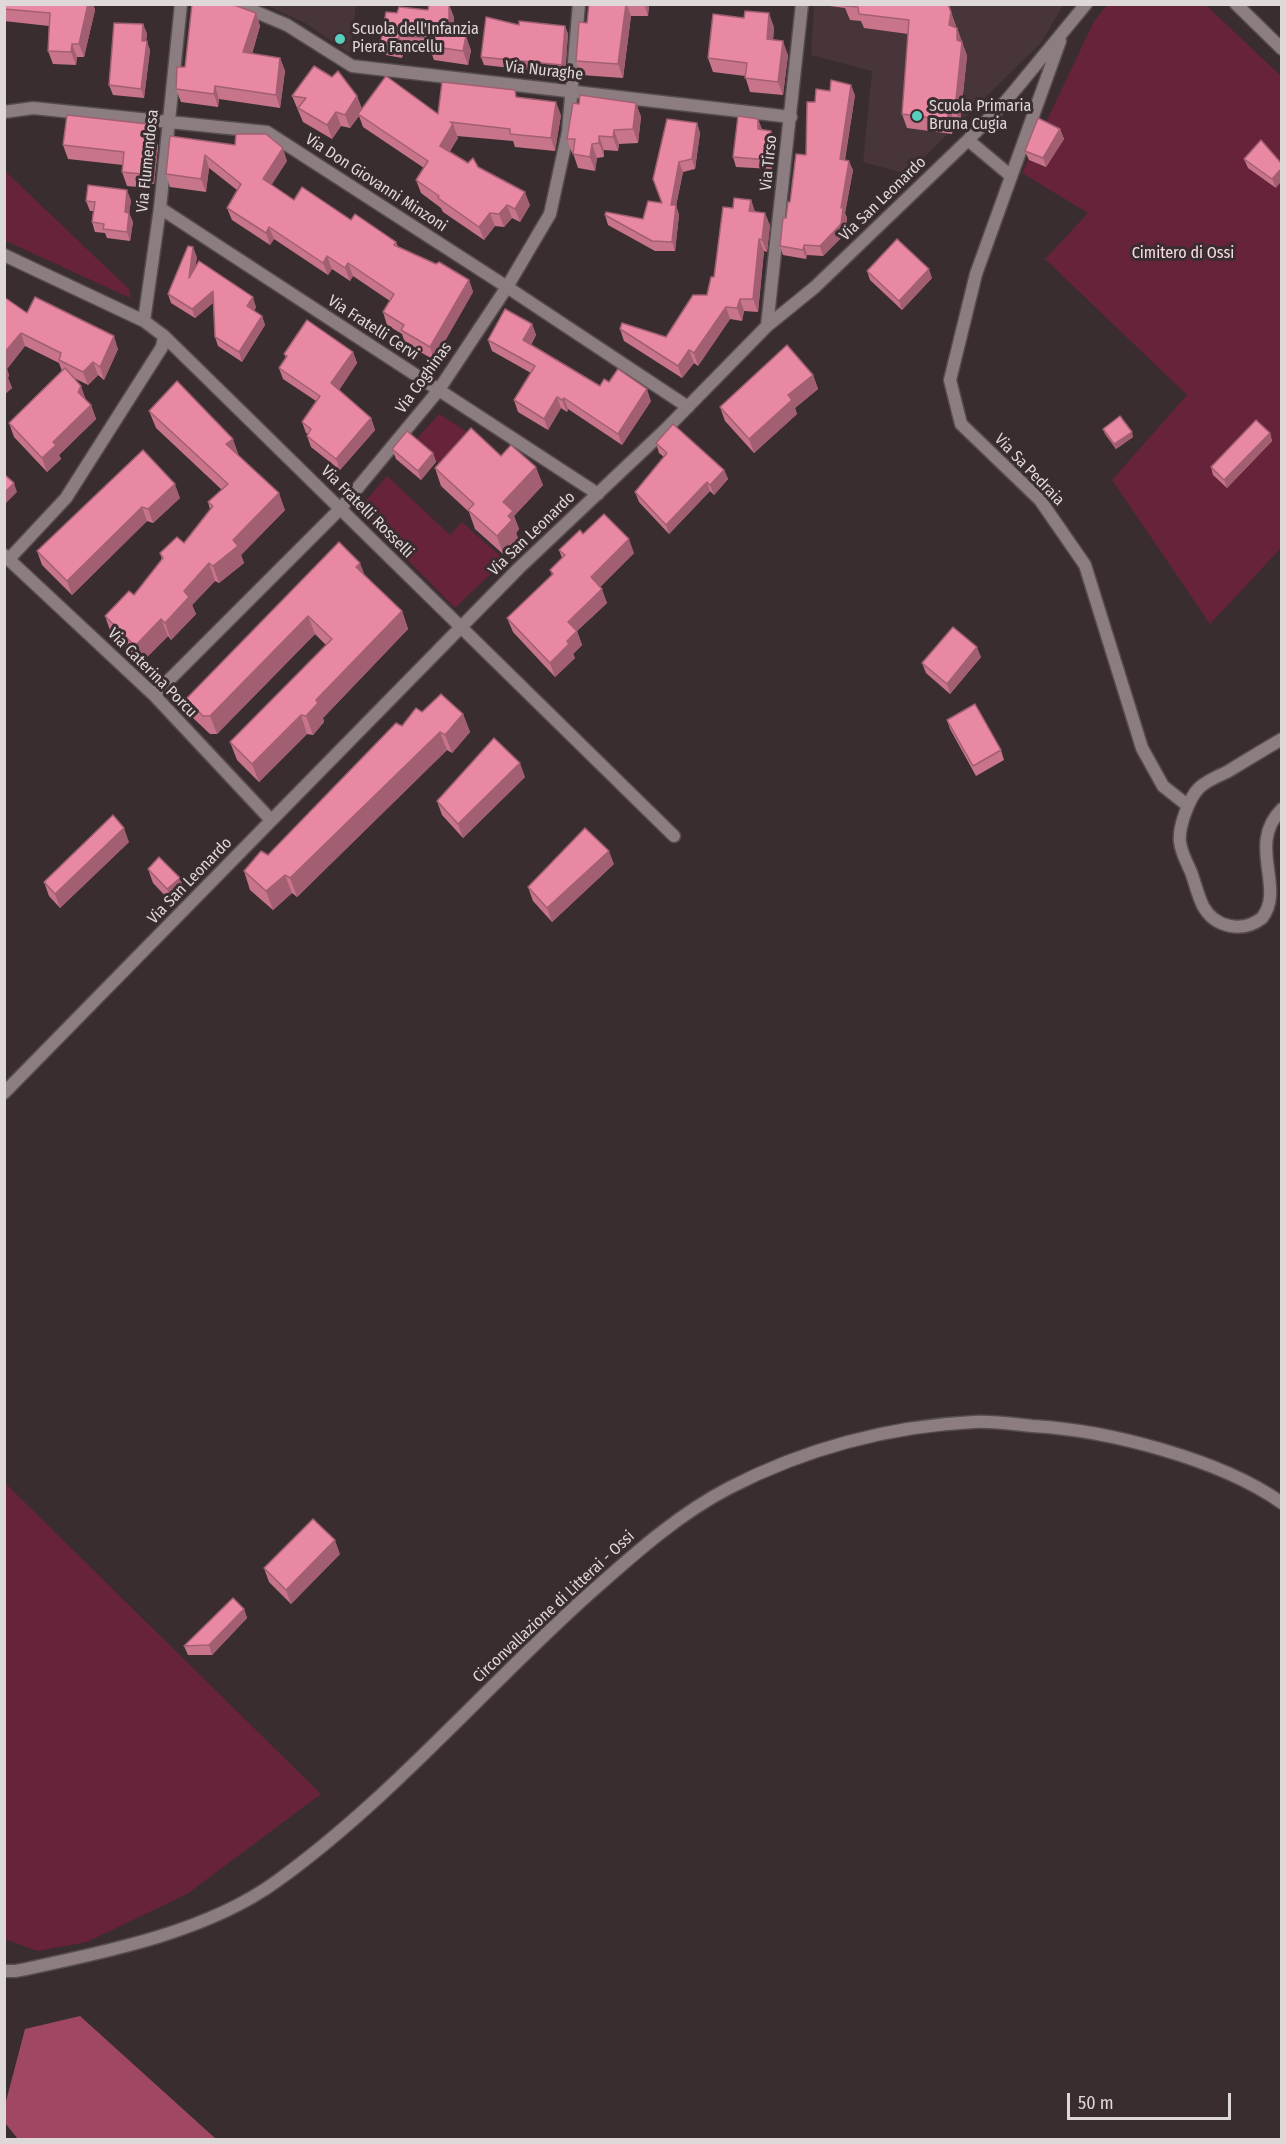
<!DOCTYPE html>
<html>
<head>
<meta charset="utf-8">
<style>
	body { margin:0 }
	#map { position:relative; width:1286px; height:2144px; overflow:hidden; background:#392d30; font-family:"Fira Sans Condensed",sans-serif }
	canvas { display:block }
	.frame { position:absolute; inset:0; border:6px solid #dfd8d9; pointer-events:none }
	.scale { position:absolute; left:1067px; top:2093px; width:164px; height:27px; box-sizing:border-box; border:3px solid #dfd8d9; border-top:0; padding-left:8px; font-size:18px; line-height:21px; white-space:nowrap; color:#dfd8d9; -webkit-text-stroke:4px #392d30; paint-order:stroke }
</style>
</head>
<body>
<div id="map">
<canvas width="1286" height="2144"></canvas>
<div class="frame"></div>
<div class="scale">50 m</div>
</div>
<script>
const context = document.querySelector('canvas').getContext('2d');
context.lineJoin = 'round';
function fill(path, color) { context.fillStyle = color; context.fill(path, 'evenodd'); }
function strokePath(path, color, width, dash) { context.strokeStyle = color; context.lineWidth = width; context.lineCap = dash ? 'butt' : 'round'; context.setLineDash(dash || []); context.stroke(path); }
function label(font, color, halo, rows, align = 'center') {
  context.font = font + ' "Fira Sans Condensed",sans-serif'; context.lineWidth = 6; context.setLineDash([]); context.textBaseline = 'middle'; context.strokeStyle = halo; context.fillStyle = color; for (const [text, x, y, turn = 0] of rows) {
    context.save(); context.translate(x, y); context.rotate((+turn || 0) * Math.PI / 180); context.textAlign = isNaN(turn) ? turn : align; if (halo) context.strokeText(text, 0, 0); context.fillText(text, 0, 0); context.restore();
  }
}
const built = new Path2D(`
	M266 5H356L350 54 307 24Z
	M814 5H1063L1042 42 907 174 863 162 872 71 811 55Z`);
const green = new Path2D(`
	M1107 5H1206L1281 76V548L1210 624 1112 480 1187 395 1045 259 1088 213 1022 173 1094 21Z
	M4 170 130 290V298L6 241Z
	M439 414 483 442 452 474 413 443Z
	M387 476 450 535 462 522 505 560 455 608 358 510Z
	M5 1483 321 1794 187 1894 87 1942 37 1951 5 1939Z`);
const forest = new Path2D(`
	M80 2016 216 2139H18L5 2123V2105L25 2029Z`);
const minor = new Path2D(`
	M237 4 287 25 352 66 791 117
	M1236 4 1282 49
	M1060 41 976 274 950 380 961 424 1040 500 1085 565 1142 748 1163 786 1187 805
	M4 112 33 108 267 132 507 287 688 407
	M968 140 1011 176
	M160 208 598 494
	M4 255 144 321 164 336 674 836
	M144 321 160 208 181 4
	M767 326 802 4
	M4 555 154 695 271 820
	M9 559 66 498 162 347 164 336
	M154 695 341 508 438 391 507 287 550 214 568 132 579 4
	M1282 739C1263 750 1245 761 1227 772 1218 776 1206 781 1199 788 1189 798 1178 828 1180 842 1181 852 1187 863 1191 872 1195 883 1198 896 1203 906 1215 928 1243 933 1262 918 1286 888 1246 844 1282 809
	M4 1093 519 568 667 428 767 326 815 287 968 140 1006 101 1086 4`);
const tertiary = new Path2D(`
	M4 1971H16C101 1953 206 1933 277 1881 393 1797 483 1689 589 1594 633 1555 677 1515 729 1488 804 1449 889 1426 974 1422 993 1421 1013 1424 1032 1426 1107 1430 1220 1459 1282 1503`);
const wall = new Path2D(`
	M4 4H93L95 10 84 57H77L76 65 53 64 48 51 49 26 4 21Z
	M589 4H649L648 16H631L623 78 581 75 576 61 587 23Z
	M814 4H948L956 26V28H957L967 56 960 122 954 121 952 134 907 128 902 114 908 34 864 28 861 21 850 20 845 8Z
	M256 13 260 26 252 54 280 58 285 71 280 108 219 99 218 107 181 102 176 89 185 67Z
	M454 17V32L471 50 468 65 434 60 431 52 404 50 402 58 386 55 381 41Z
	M143 24 147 34 146 41 150 50 144 98 113 95 109 85Z
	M565 26 568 34 565 74 484 65 481 57Z
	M774 27 773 40 788 55 783 95 750 92 745 76 713 72 708 58Z
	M855 95 845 160 853 170 845 213 847 218 845 234 823 256 807 255 806 259 783 255 780 246 790 202 806 155Z
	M292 96H357L362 109 438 114 518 97 561 115 555 151 515 147 513 141 457 136 458 138 449 152 468 163 478 167 530 205 520 222 512 218 504 227 495 226 484 240 443 212 441 208 421 193 416 180 424 168 363 127 359 116 350 128 341 126 332 139 303 122Z
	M636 103 641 117 638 143 619 144 618 151 604 150V157L597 158 595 171 578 168 573 153H572L567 139 579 104Z
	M667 119 697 123 700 133 695 169 683 172 676 206 679 215 675 251H655L608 225 605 215 643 219 662 203Z
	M758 119 762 130 771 131 774 141 772 169 736 167 733 157Z
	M1060 129 1064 139 1046 167 1029 160 1025 151Z
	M151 132H153L158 146 154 184 148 183 147 188 127 186 122 172 123 165 68 159 63 145Z
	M170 136 235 145 287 161 271 185 294 200 351 220 396 242 398 247 469 280 473 292 434 360 405 343 402 334 387 325 383 312 390 301 353 276 350 281 332 269 328 275 274 239 270 245 232 220 227 208 237 190 209 168 206 192 170 187 166 174Z
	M1261 140 1276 188 1248 168 1244 159Z
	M131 200 129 213 133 222 130 241 107 238 105 233 95 232 92 222 93 211H90L86 201Z
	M751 200 755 212 770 225 767 252 764 251 758 312 744 311 742 321 730 319 698 366 694 363 682 378 624 341 620 329 666 337 707 295 714 277 733 208Z
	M197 257 195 267 256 307 254 311 262 316 265 325 242 362 218 346 215 337 213 303 195 318 171 303 168 294Z
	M867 271 932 278 902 310 870 280Z
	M4 297 27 313 118 349 104 380 98 375 88 385 74 378 86 400 91 405 96 419 59 455 61 459 47 472 14 437 9 423 62 371 59 363 25 346 7 369 9 375 8 378 12 388 4 395Z
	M532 324 536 335 531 345 600 386 609 382 651 401 622 445 568 409 567 412 561 408 548 430 518 412 514 400 531 373 492 351 488 340Z
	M353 352 357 363 339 390 371 418 375 430 340 470 311 447 307 436 308 434 306 433 302 422 316 401 283 379 279 368 286 358 284 354Z
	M813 375 818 389 795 408 797 414 754 453 725 421 720 407Z
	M149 411 239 456 285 510 241 555 244 563 219 583 215 581 192 605 196 614 171 640 168 636 141 663 111 633 105 616 134 595 162 560 160 553 184 543 210 509 208 502 222 490 156 428Z
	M1103 429 1133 437 1116 449 1105 434Z
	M1270 433 1272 441 1227 488 1213 475 1211 467Z
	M656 443 724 470 728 479 714 495 710 491 669 534 639 502 635 492 664 457 659 453Z
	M392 449 433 453 436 462 421 480 396 459Z
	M143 450 180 498 153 523 147 521 72 595 42 565 37 551Z
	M501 456 543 485 514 516 519 529 516 533 518 538 503 554 475 529 469 512 441 486 435 468Z
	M583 534 634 553 600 587 607 603 577 631 582 645 573 654 575 658 555 677 513 632 507 618 552 575 550 570 562 558 559 550Z
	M364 575 402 611 408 629 323 718 324 722 313 735 307 734 259 782 237 760 230 742 326 645 315 634 217 734H210L192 717 186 699Z
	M981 657 950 694 926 673 922 663Z
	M422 712 463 714 470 732 452 753 447 750 297 897 292 893 273 910 250 890 244 871 268 855 402 726Z
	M947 720 1001 750 1004 760 976 776 950 729Z
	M525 777 463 838 442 815 437 801Z
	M129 842 60 908 49 896 44 882Z
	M614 864 552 922 533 901 528 887Z
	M148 869 185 892 172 903 153 883Z
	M340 1554 291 1604 269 1582 264 1568Z
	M244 1609 247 1618 212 1655H188L184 1646Z`);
const shadedWall = new Path2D(`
	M88 4H93L95 10 84 57 79 44Z
	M449 4 454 17V45L449 31Z
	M626 4H627L631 16 623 78 618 64Z
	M644 4H649L648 16Z
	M951 12 956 26 954 39 949 25Z
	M256 13 260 26 248 65 243 52Z
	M769 13 774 27 772 53 767 39Z
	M143 24 147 34 145 50 142 41Z
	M565 26 568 34 565 74 562 65Z
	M957 28 967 56 960 122 955 109Z
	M399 36 404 50 402 58 397 44Z
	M466 36 471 50 468 65 463 51Z
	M147 41 150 50 144 98 141 89Z
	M783 41 788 55 783 95 778 82Z
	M72 44 77 57 76 65 71 52Z
	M280 58 285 71 280 108 276 95Z
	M851 85 855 95 843 169 840 159Z
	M215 86 219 99 218 107 214 94Z
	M357 96 362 110 358 114 359 116 350 128 345 115Z
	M556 102 561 115 555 151 551 138Z
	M636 103 641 117 638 143 633 129Z
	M949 108 954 121 952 134 947 120Z
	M336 112 341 126 332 139 327 125Z
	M758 119 762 129V139L758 129Z
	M697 123 700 133 695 169 692 159Z
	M148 124 153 137V132L158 146 154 184 149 170 147 132Z
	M453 124 458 138 445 160 440 146Z
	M1060 129 1064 139 1046 167 1043 158Z
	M614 130 619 144 618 151 613 137Z
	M771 131 774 141 772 169 769 160Z
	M599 136 604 150V157L599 143Z
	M592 144 597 158 595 171 590 157Z
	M283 148 287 161 267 192 263 179Z
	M205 155 209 168 206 192 201 179Z
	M849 161 853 170 845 213 847 218 845 234 823 256 820 246 841 208Z
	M679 162 683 172 676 205 679 215 675 251 672 242 671 205Z
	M143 169 148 183 147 188 142 174Z
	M1281 169V182L1276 188 1272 179Z
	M127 190 131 200 128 221 125 212Z
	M525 192 530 205 520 222 515 209Z
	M751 200 755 212 749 211Z
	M507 205 512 218 504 227 499 214Z
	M129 213 133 222 130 241 127 232Z
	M490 213 495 226 484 240 479 227Z
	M765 213 770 225 767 252 762 240Z
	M269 227 274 239 270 245 266 233Z
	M759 239 764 251 758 312 753 299Z
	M804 245 807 255 806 259 803 250Z
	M193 247 197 257 192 287 189 278Z
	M327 256 332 269 328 275 323 263Z
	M348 263 353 276 350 281 345 268Z
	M929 269 932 278 902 310 899 301Z
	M469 280 473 292 434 360 430 347Z
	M213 291 216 300 195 318 192 309Z
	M253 297 256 307 250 316 247 306Z
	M740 299 744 311 742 321 737 308Z
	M726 307 730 319 698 366 694 353Z
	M262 316 265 325 242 362 239 352Z
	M532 324 536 335 527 352 523 340Z
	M21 333 25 346 7 369 9 375 8 378 12 388 4 395V353Z
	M114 336 118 349 104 380 100 367Z
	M689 350 694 363 682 378 678 366Z
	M353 352 357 363 336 395 331 383Z
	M93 362 98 375 88 385 83 372Z
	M813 375 818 389 795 408 797 414 754 453 749 439 788 395Z
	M81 386 86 400 83 406 78 392Z
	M647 389 651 401 622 445 618 434Z
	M557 397 561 408 548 430 544 419Z
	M564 398 568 409 567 412 562 400Z
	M91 405 96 419 59 455 61 459 47 472 42 458 53 442Z
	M371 418 375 430 340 470 336 459Z
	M1132 432 1133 437 1116 449 1114 444Z
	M1270 433 1272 441 1227 488 1224 480Z
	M233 439 239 456 226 444Z
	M433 453 436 462 421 480 418 471Z
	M536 467 543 485 514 516 519 529 516 533 518 538 503 554 497 536 503 502Z
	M724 470 728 479 714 495 710 485Z
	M707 482 710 491 669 534 666 525Z
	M14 483 17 492 4 505V493Z
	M175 484 180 498 153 523 148 509Z
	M279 493 285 510 241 555 244 563 219 583 213 566 233 540Z
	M142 507 147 521 72 595 67 581Z
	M629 539 634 553 596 591 591 577Z
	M209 563 215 581 192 605 196 614 171 640 165 623 184 591Z
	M360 563 367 581 356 567Z
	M602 589 607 603 577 631 582 645 573 654 575 658 555 677 550 663 567 641 568 622Z
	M402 611 408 629 323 718 324 722 313 735 306 716 316 700Z
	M308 616 315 634 217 734 210 716Z
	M161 619 168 636 141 663 135 646Z
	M977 647 981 657 950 694 947 684Z
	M463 714 470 732 452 753 445 735Z
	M301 715 307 734 259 782 252 764Z
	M440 732 447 750 297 897 290 878Z
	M520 763 525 777 463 838 458 824Z
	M124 828 129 842 60 908 55 894Z
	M609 851 614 864 552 922 547 908Z
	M285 875 292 893 273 910 266 891Z
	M180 878 185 892 172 903 167 889Z
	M335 1540 340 1554 291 1604 286 1590Z
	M244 1609 247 1618 212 1655 209 1645Z`);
const building = new Path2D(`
	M4 4H88L79 44H72L71 52 48 51 50 13 4 9Z
	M192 4H226L237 6 256 13 243 52 280 58 276 95 215 86 214 94 176 89 177 67H185Z
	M429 4H449V31L466 36 463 51 429 46V38L399 36 397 44 381 41 386 12 397 13 399 7 428 10Z
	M589 4H626L618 64 576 61 579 22 587 23Z
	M844 4H948L951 12 949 25 957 28V40L962 42 955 109 949 108 947 120 902 114 909 20 859 14 858 7 845 6Z
	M745 11 769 13 767 39 783 41 778 82 745 78 747 63 708 58 713 14 744 18Z
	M486 17 519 25V21L565 26 562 65 481 57Z
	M114 23 143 24 142 41H147L141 89 109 85Z
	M314 66 332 77 338 71 357 96 345 115 336 112 327 125 298 108 306 98 292 96Z
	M386 76 438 114 442 82 515 90 516 97 556 102 551 138 510 134V129L450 122 453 124 440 146 468 163 473 158 478 167 525 192 515 209 507 205 499 214 490 213 479 227 438 198 439 196 416 180 428 161 358 114Z
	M831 80 851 85 840 159 849 161 841 208H843L841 224 820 246 804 245 803 250 780 246 783 218H786L788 202H790L796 154 806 155 807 102H815L816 89 830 91Z
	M580 95 636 103 633 129 614 130 613 137 599 136V143L592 144 590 157 573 154 575 139H567L573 103 579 104Z
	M67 115 148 124 147 132H153L149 170 143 169 142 174 122 172 124 152 63 145Z
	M738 116 758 119V129L771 131 769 160 733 157Z
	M1038 118 1060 129 1043 158 1025 151Z
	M667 119 697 123 692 159 679 162 671 205H676L672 242 652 241 605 215 606 212 643 219 648 201 662 203 653 179Z
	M236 134H266L283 148 263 179 294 200 302 187 351 220 355 214 396 242 394 245 436 264 439 262 469 280 430 347 401 330 404 325 383 312 394 294 348 263 345 268 327 256 323 263 269 227 266 233 227 208 241 184 205 155 201 179 166 174 170 136 235 145Z
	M1261 140 1281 163V169L1272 179 1244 159Z
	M88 185 127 190 125 212 129 213 127 232 103 229 104 224 92 222 95 202 86 201Z
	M734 198 751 200 749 211 765 213 762 240 759 239 753 299H740L737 308 726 307 694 353 689 350 678 366 620 329 622 323 666 337 693 295H707L711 277H714L723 207 733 208Z
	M897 239 929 269 899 301 867 271Z
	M188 246 193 247 189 278 199 261 253 297 247 306 262 316 239 352 215 337 213 291 192 309 168 294Z
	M4 297 27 313 35 297 114 336 100 367 93 362 83 372 59 360 61 353 21 333 4 353Z
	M505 309 532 324 523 340 600 386 604 379 609 382 618 369 647 389 618 434 564 398 562 400 557 397 544 419 514 400 535 366 488 340Z
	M307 320 353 352 331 383 371 418 336 459 307 436 311 429 302 422 320 396 279 368 287 356 284 354Z
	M787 345 813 375 788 395 792 400 749 439 720 407Z
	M65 368 81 386 78 392 91 405 53 442 56 445 42 458 9 423Z
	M177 381 233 439 226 444 279 493 233 540 238 546 213 566 209 563 184 591 189 597 165 623 161 619 135 646 105 616 129 591 134 595 163 558 160 553 177 537 184 543 213 506 208 502 228 484 149 411Z
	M1120 416 1132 432 1114 444 1103 429Z
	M1256 420 1270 433 1224 480 1211 467Z
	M673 424 724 470 710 485 707 482 666 525 635 492 667 453 656 443Z
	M471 428 501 456 511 445 536 467 503 502 513 511 508 516 512 520 497 536 468 510 474 504 435 468Z
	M407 431 433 453 418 471 392 449Z
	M143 450 175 484 148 509 142 507 67 581 37 551Z
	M4 474 14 483 4 493Z
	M604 514 629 539 591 577 602 589 568 622 577 631 567 641 569 644 550 663 507 618 553 574 550 570 565 555 559 550 580 530 583 534Z
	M339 542 360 563 356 567 402 611 316 700 318 703 306 716 301 715 252 764 230 742 332 639 308 616 210 716H203L186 699Z
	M953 627 977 647 947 684 922 663Z
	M441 694 463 714 445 735 440 732 290 878 285 875 266 891 244 871 261 851 268 855 396 723 402 726 416 708 422 712Z
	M975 704 1001 750 973 766 947 720Z
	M494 738 520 763 458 824 437 801Z
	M113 815 124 828 55 894 44 882Z
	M585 828 609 851 547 908 528 887Z
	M159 857 180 878 167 889 148 869Z
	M313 1519 335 1540 286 1590 264 1568Z
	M233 1598 244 1609 209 1645 184 1646Z`);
const markers = [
	[340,39,6,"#59cebe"],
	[917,116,6,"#59cebe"]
];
const poiNames = [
	["Scuola dell'Infanzia",352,30],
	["Piera Fancellu",352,48],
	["Scuola Primaria",929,107],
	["Bruna Cugia",929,125]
];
const streetNames = [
	["Via Nuraghe",544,71,6],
	["Via Flumendosa",148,161,-84],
	["Via Tirso",769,163,-84],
	["Via Don Giovanni Minzoni",376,183,33],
	["Via San Leonardo",883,199,-44],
	["Via Fratelli Cervi",373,328,33],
	["Via Coghinas",424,378,-54],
	["Via Sa Pedraia",1029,470,46],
	["Via Fratelli Rosselli",367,512,45],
	["Via San Leonardo",532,534,-44],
	["Via Caterina Porcu",152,673,45],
	["Via San Leonardo",190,881,-46],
	["Circonvallazione di Litterai - Ossi",554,1607,-43]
];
const parkNames = [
	["Cimitero di Ossi",1183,254]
];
fill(built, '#473539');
fill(green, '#662339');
fill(forest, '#a04863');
strokePath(minor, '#554c4e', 15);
strokePath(tertiary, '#554c4e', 15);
strokePath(minor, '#8b7d80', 12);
strokePath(tertiary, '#8b7d80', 12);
fill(wall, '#c8758b');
fill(shadedWall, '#a25f71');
fill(building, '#e888a2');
strokePath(building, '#a25f71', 1.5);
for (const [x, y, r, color] of markers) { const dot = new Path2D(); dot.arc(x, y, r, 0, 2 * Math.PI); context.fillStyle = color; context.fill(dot); strokePath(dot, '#392d30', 2); }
label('16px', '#dfd8d9', '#392d30', poiNames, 'left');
label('16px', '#dfd8d9', '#392d30', streetNames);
label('16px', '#f7dde2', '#392d30', parkNames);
</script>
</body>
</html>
